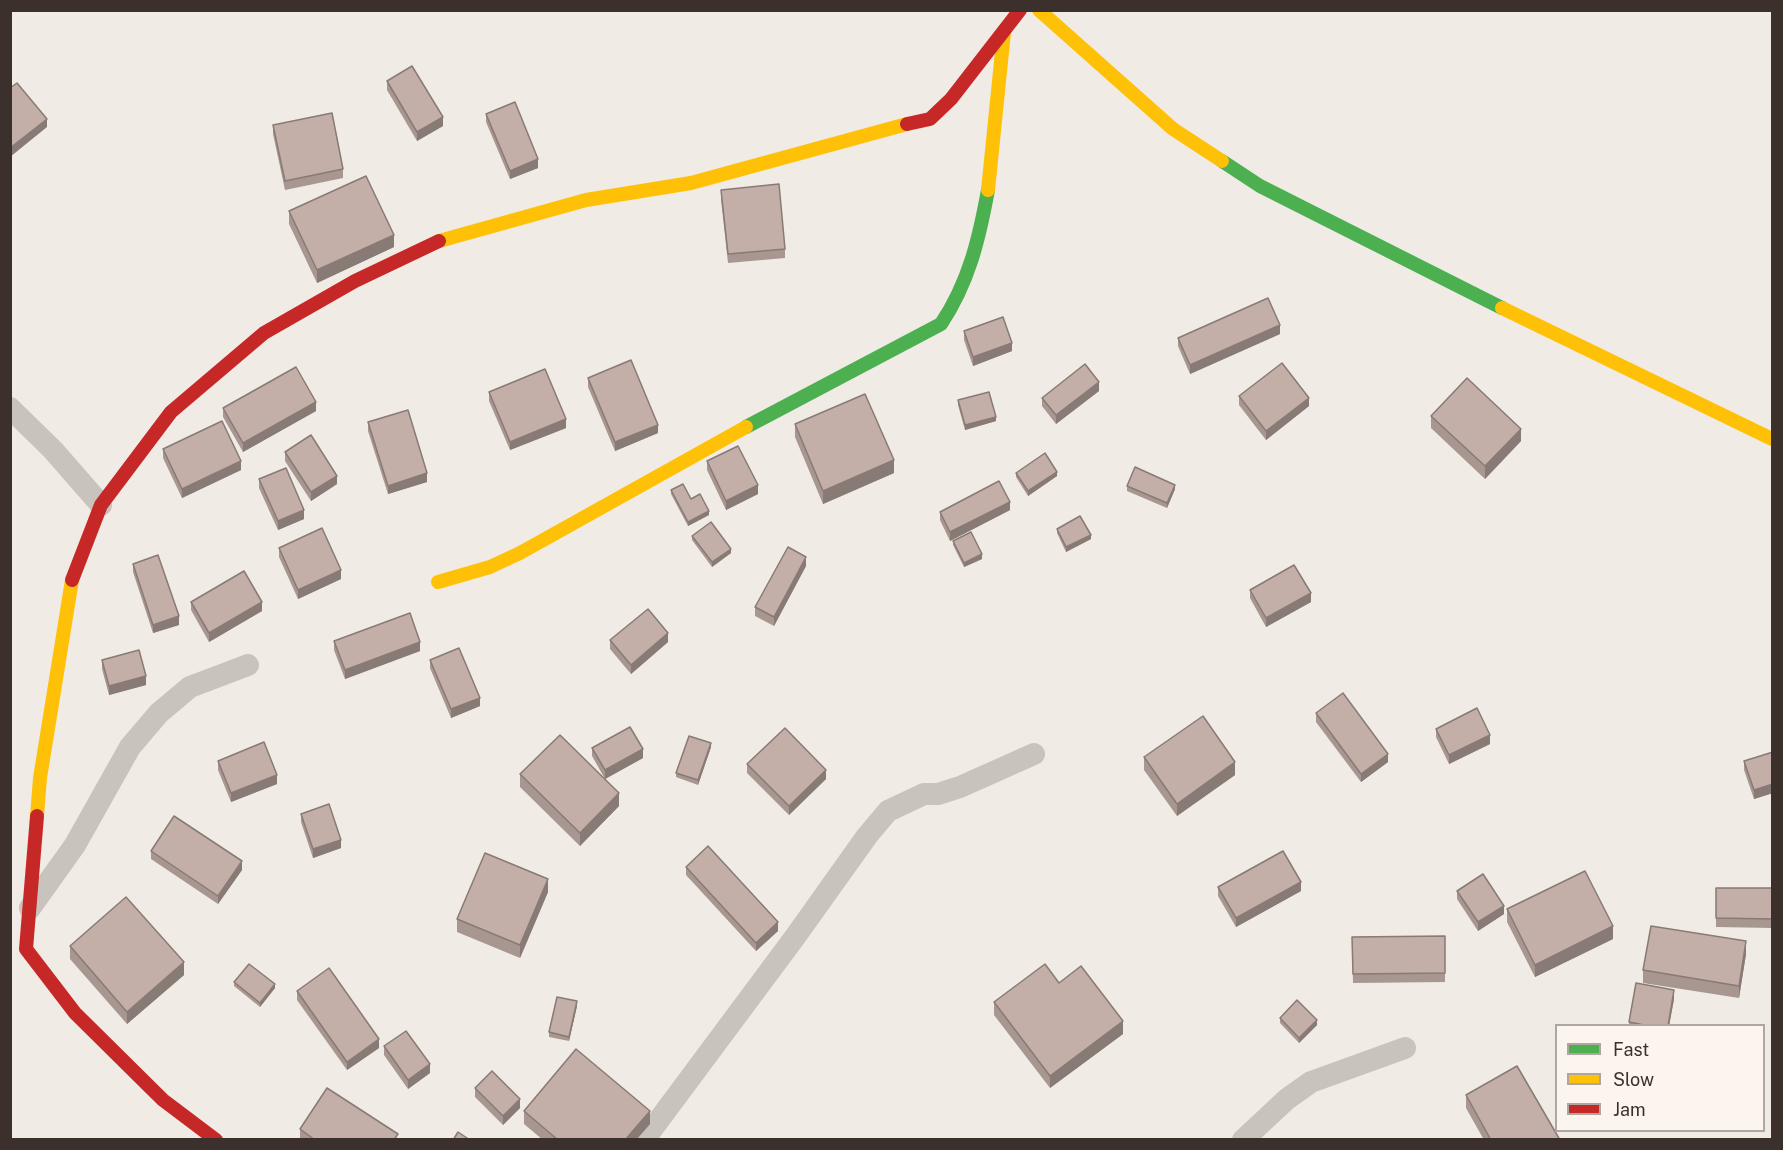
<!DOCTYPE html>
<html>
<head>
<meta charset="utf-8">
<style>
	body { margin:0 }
	#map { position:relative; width:1783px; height:1150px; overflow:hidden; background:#f0ebe5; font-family:"Public Sans",sans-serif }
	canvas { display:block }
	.frame { position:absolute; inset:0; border:12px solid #3b302b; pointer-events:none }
	.legend { position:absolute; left:1555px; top:1024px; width:210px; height:108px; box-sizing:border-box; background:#fbf5ee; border:2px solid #aea6a0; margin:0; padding:8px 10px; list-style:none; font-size:18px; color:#3b302b }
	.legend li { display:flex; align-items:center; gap:12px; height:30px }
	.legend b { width:30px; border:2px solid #aea6a0 }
</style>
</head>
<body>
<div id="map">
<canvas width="1783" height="1150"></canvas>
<div class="frame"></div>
<ul class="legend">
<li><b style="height:8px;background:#4caf50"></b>Fast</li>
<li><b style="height:8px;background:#ffc107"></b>Slow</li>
<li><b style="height:8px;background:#c62828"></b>Jam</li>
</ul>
</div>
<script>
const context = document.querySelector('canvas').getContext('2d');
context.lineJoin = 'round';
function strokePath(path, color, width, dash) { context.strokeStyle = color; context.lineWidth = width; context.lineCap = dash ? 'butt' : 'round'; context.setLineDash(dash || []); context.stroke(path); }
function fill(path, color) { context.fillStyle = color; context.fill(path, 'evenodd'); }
const street = new Path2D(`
	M10 408 53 450 101 505
	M30 908 75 845 130 747 159 713 190 687 248 665
	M644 1140 795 937 867 836 888 811 924 794H938L960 787 1034 754
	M1243 1140 1287 1099 1311 1082 1405 1048`);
const fast = new Path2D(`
	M1222 161 1260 186 1502 308
	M746 427 941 324C969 282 979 239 988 190`);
const slow = new Path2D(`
	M1039 10 1173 129 1222 161
	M988 190 1004 32
	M439 241 586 200 691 183 907 124
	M1502 308 1772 439
	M438 582 490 567 520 553 746 427
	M37 816 40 778 72 580`);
const jam = new Path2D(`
	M907 124 930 119 951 99 1020 10
	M72 580 101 505 171 412 264 333 355 281 439 241
	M37 816 26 949 75 1013 163 1100 216 1140`);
const wall = new Path2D(`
	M387 81 443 126 417 141 387 90Z
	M486 114 538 168 510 179 486 122Z
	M273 125 343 169V178L285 190 273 134Z
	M721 190 785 249V258L728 263 721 199Z
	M289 211 394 247 317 283 289 224Z
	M964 331 1012 351 973 366 964 340Z
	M1280 334 1190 374 1178 346V338Z
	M588 378 658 433 615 451 588 387Z
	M1099 391 1056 424 1042 406V398Z
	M489 392 566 428 510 450 489 401Z
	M1239 396 1309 406 1266 440 1239 405Z
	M958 400 996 421 965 430 958 405Z
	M223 408 316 411 243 452 223 417Z
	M1431 416 1521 441 1485 479 1431 428Z
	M368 422 427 482 388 494 368 431Z
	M795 424 894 473 823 504 795 437Z
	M163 449 241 470 182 498 163 458Z
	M285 452 337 484 311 501 285 461Z
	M707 461 758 494 726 510 707 470Z
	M1016 473 1057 476 1028 496 1016 477Z
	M259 479 304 519 278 530 259 488Z
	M1127 486 1175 489 1167 508 1127 491Z
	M671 490 691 499 709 515 688 526 671 494Z
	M1010 510 950 541 940 520V512Z
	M1057 529 1091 539 1066 552 1057 533Z
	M692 536 731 553 712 567 692 540Z
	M953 541 982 559 964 567 953 545Z
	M279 548 341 579 298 599 279 557Z
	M133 564 179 625 153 633 133 572Z
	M806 566 774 626 755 616V607Z
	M1250 590 1311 602 1266 627 1250 598Z
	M191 602 262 611 209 642 191 610Z
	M610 640 668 642 631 674 610 649Z
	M334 641 420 651 345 679 334 650Z
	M102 660 146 685 109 695 102 669Z
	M430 660 480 706 451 718 430 668Z
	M1316 713 1388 762 1361 782 1316 722Z
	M1436 729 1490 744 1449 764 1436 737Z
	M711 747 698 785 676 777V773Z
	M592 748 643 758 605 779 592 756Z
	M1773 752V793L1754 799 1744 770V761Z
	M1144 757 1235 775 1177 816 1144 770Z
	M218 761 277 784 231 802 218 770Z
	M747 764 826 779 789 815 747 773Z
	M520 774 619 806 580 846 520 787Z
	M301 814 341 848 313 858 301 822Z
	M151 851 242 870 218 904 151 859Z
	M686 867 778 931 756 951 686 875Z
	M1218 887 1301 891 1236 927 1218 896Z
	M1716 888H1773V928L1716 927Z
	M1457 891 1504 914 1478 931 1457 899Z
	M548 892 520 958 457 932V919Z
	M1507 909 1613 939 1535 977 1507 922Z
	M1445 936V982L1353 983 1352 937Z
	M70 946 184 975 127 1024 70 959Z
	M1746 954 1739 998 1643 983V970Z
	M234 982 275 988 260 1007 234 986Z
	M1059 983 1123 1034 1050 1088 994 1015V1002Z
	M297 991 379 1048 347 1070 297 1000Z
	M1674 999 1669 1026H1629V1022Z
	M577 1006 569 1041 549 1037V1032Z
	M1280 1018 1317 1025 1299 1043 1280 1023Z
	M384 1046 430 1073 408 1089 384 1055Z
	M475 1088 520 1108 503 1125 475 1097Z
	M1466 1095 1560 1140H1484L1466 1108Z
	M524 1111 650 1124 636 1140H543L524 1124Z
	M300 1129 398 1140H300Z`);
const shadedWall = new Path2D(`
	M443 117V126L417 141V132Z
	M47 119V127L10 157V148Z
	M538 159V168L510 179V171Z
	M394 235V247L317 283V270Z
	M1280 325V334L1190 374V365Z
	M1012 343V351L973 366V357Z
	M1099 382V391L1056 424V415Z
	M1309 398V406L1266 440V431Z
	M316 402V411L243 452V443Z
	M996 417V421L965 430V425Z
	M566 419V428L510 450V442Z
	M658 425V433L615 451V442Z
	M1521 429V441L1485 479V466Z
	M894 460V473L823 504V491Z
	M241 461V470L182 498V489Z
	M1057 472V476L1028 496V491Z
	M427 473V482L388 494V486Z
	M337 476V484L311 501V492Z
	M758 485V494L726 510V501Z
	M1175 485V489L1167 508V503Z
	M1010 502V510L950 541V532Z
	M304 510V519L278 530V521Z
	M709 511V515L688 526V522Z
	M1091 535V539L1066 552V547Z
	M731 549V553L712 567V562Z
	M982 554V559L964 567V563Z
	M806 557V566L774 626V617Z
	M341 570V579L298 599V590Z
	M1311 593V602L1266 627V618Z
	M262 602V611L209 642V633Z
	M179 616V625L153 633V625Z
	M668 633V642L631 674V665Z
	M420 642V651L345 679V670Z
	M146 676V685L109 695V686Z
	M480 698V706L451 718V709Z
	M1490 735V744L1449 764V755Z
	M711 743V747L698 785V780Z
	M643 749V758L605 779V770Z
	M1388 754V762L1361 782V774Z
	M1235 762V775L1177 816V804Z
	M826 770V779L789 815V806Z
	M277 775V784L231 802V793Z
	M1773 784V793L1754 799V790Z
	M619 793V806L580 846V833Z
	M341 840V848L313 858V849Z
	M242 861V870L218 904V896Z
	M548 879V892L520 958V945Z
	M1301 882V891L1236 927V918Z
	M1504 906V914L1478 931V922Z
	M778 922V931L756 951V943Z
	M1613 926V939L1535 977V965Z
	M1746 941V954L1739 998V986Z
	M184 962V975L127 1024V1012Z
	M275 984V988L260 1007V1003Z
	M1674 990V999L1669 1026H1668Z
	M577 1001V1006L569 1041V1037Z
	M1317 1020V1025L1299 1043V1038Z
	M1123 1021V1034L1050 1088V1076Z
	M379 1039V1048L347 1070V1062Z
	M430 1064V1073L408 1089V1080Z
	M520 1099V1108L503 1125V1116Z
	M650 1111V1124L636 1140H625Z`);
const building = new Path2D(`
	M412 66 443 117 417 132 387 81Z
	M17 83 47 119 10 148V88Z
	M515 102 538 159 510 171 486 114Z
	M332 113 343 169 285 181 273 125Z
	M366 176 394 235 317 270 289 211Z
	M779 184 785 249 728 254 721 190Z
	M1268 298 1280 325 1190 365 1178 338Z
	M1003 317 1012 343 973 357 964 331Z
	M631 360 658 425 615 442 588 378Z
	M1282 363 1309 398 1266 431 1239 396Z
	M1085 364 1099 382 1056 415 1042 398Z
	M296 367 316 402 243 443 223 408Z
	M545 369 566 419 510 442 489 392Z
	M1467 378 1521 429 1485 466 1431 416Z
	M989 392 996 417 965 425 958 400Z
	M865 394 894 460 823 491 795 424Z
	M408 410 427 473 388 486 368 422Z
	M222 421 241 461 182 489 163 449Z
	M311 435 337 476 311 492 285 452Z
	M738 446 758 485 726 501 707 461Z
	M1045 453 1057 472 1028 491 1016 473Z
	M1135 467 1175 485 1167 503 1127 486Z
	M286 468 304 510 278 521 259 479Z
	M999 481 1010 502 950 532 940 512Z
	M683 484 691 499 700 494 709 511 688 522 671 490Z
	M1080 516 1091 535 1066 547 1057 529Z
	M711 522 731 549 712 562 692 536Z
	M322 528 341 570 298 590 279 548Z
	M971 532 982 554 964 563 953 541Z
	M788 547 806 557 774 617 755 607Z
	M158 555 179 616 153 625 133 564Z
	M1294 565 1311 593 1266 618 1250 590Z
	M244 571 262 602 209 633 191 602Z
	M648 609 668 633 631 665 610 640Z
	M410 613 420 642 345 670 334 641Z
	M459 648 480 698 451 709 430 660Z
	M139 650 146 676 109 686 102 660Z
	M1343 693 1388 754 1361 774 1316 713Z
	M1477 708 1490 735 1449 755 1436 729Z
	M1203 716 1235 762 1177 804 1144 757Z
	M630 727 643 749 605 770 592 748Z
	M785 728 826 770 789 806 747 764Z
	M560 735 619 793 580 833 520 774Z
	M689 736 711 743 698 780 676 773Z
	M264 742 277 775 231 793 218 761Z
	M1773 752V784L1754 790 1744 761Z
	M329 804 341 840 313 849 301 814Z
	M174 816 242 861 218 896 151 851Z
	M708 846 778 922 756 943 686 867Z
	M1283 851 1301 882 1236 918 1218 887Z
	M485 853 548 879 520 945 457 919Z
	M1585 871 1613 926 1535 965 1507 909Z
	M1483 874 1504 906 1478 922 1457 891Z
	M1716 888H1773V919L1716 918Z
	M126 897 184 962 127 1012 70 946Z
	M1651 926 1746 941 1739 986 1643 970Z
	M1445 936V973L1353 974 1352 937Z
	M249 964 275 984 260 1003 234 982Z
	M1045 964 1059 983 1081 966 1123 1021 1050 1076 994 1002Z
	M329 968 379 1039 347 1062 297 991Z
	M1636 983 1674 990 1668 1026H1649L1629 1022Z
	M557 997 577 1001 569 1037 549 1032Z
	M1297 1000 1317 1020 1299 1038 1280 1018Z
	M406 1031 430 1064 408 1080 384 1046Z
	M576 1049 650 1111 625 1140H558L524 1111Z
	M1517 1066 1560 1140H1491L1466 1095Z
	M492 1071 520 1099 503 1116 475 1088Z
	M327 1088 398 1134 394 1140H315L300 1129Z
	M458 1132 470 1140H453Z`);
strokePath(street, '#c9c3be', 22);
strokePath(fast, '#4caf50', 14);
strokePath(slow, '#ffc107', 14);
strokePath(jam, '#c62828', 14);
fill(wall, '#a89690');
fill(shadedWall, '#887a75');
fill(building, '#c3afa7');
strokePath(building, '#887a75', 1.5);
</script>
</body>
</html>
